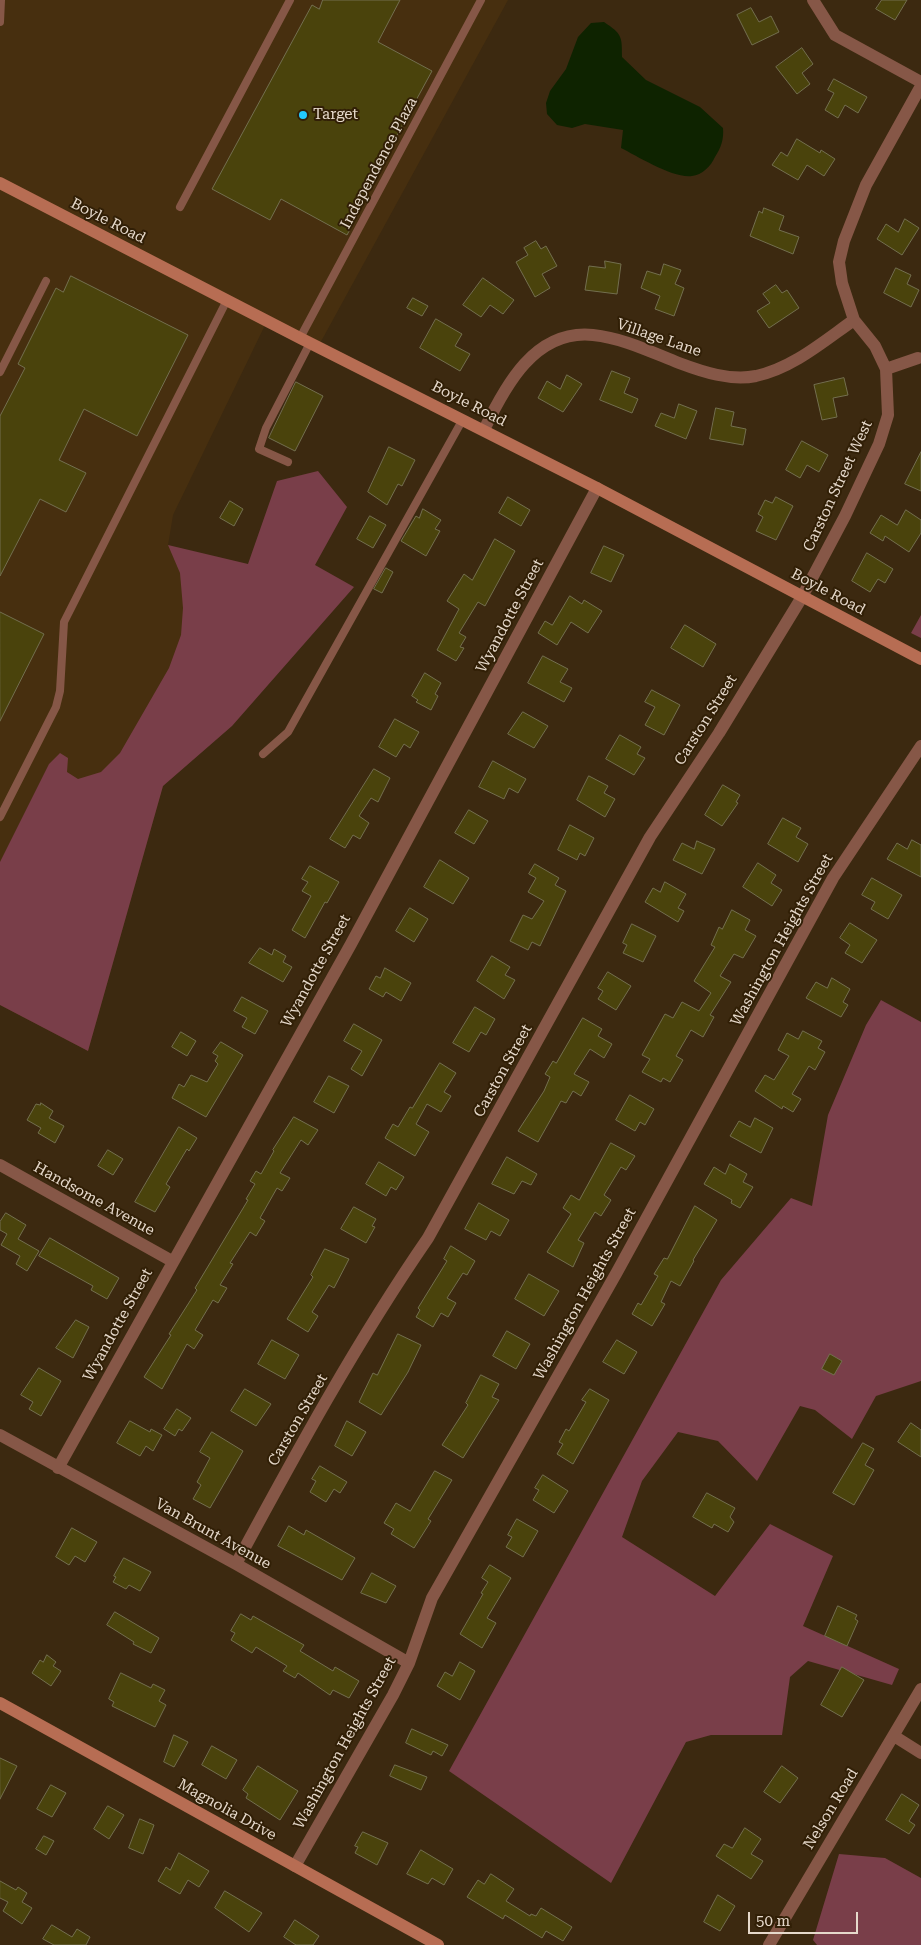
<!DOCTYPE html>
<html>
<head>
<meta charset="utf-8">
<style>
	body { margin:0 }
	#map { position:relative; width:921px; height:1945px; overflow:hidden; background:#3c2910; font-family:"Roboto Serif",serif }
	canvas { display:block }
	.scale { position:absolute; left:748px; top:1912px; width:110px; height:22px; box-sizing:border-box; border:2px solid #e6d9cb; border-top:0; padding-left:6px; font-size:15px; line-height:18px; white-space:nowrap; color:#e6d9cb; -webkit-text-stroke:4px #311f06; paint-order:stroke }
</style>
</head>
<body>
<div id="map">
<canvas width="921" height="1945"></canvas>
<div class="scale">50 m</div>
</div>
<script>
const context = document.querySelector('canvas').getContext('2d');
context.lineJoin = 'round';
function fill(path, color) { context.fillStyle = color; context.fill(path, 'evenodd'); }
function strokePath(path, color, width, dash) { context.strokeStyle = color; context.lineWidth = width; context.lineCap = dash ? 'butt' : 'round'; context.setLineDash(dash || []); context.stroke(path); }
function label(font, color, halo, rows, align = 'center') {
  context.font = font + ' "Roboto Serif",serif'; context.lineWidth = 4; context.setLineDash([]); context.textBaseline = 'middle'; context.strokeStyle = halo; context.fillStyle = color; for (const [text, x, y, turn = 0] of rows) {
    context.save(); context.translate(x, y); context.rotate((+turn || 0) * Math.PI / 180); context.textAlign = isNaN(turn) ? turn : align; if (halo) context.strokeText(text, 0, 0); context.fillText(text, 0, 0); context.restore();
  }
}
const built = new Path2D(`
	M0 0H508L318 347 267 321 173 515 168 545 257 591 163 786 88 1051 0 1005Z`);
const green = new Path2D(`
	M318 471 347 507 315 565 354 587 232 726 163 786 88 1051 0 1005V862L49 764 60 753 68 758 67 772 78 779 101 772 120 753 169 668 181 635 183 608 180 573 168 545 248 564 277 481Z
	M921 615V638L911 633Z
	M881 1000 921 1022V1381L876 1396 852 1439 815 1410 800 1406 757 1481 718 1441 678 1432 642 1481 622 1537 715 1596 770 1524 833 1556 803 1626 899 1669 892 1685 808 1661 790 1677 782 1735H711L686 1742 611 1883 449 1771 721 1280 791 1198 812 1206 828 1115 866 1025Z
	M839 1854 885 1858 921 1878V1945H817L813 1940Z`);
const water = new Path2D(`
	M604 22C622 34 622 36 622 57L646 80 700 107 723 128C724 139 721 148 715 157 711 166 702 175 692 176 674 179 637 156 621 148L623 130 585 124 572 128 557 125 547 114 546 103 550 91 566 69 578 37 591 23Z`);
const building = new Path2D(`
	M323 0H400L378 42 432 71 354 214 357 216 347 235 281 199 270 220 212 189 312 5 319 9Z
	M882 0H907L895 20 876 9Z
	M751 8 759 22 771 16 779 32 752 45 737 15Z
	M802 48 813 64 802 73 810 84 797 94 776 67Z
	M834 79 867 97 858 113 845 105 838 118 825 110 834 93 828 90Z
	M797 139 820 153 821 150 835 159 824 176 807 165 798 180 772 165 781 152 787 156Z
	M764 208 784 216 779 230 799 237 793 254 750 236 759 211 762 213Z
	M905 219 919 228 902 255 877 239 886 224 898 232Z
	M536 241 541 249 546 246 557 266 542 274 550 288 535 297 516 262 528 255 524 248Z
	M605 261 621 264 617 294 585 290 589 266 605 268Z
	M664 264 681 270 675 284 684 288 674 316 655 309 660 296 641 288 647 271 660 275Z
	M896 268 911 275 907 284 919 290 911 307 884 293Z
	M71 276 188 335 137 436 84 409 59 460 86 473 66 512 40 499 0 576V416L25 368 18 364 56 288 63 292Z
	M483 278 514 300 503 314 490 305 481 317 463 305Z
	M776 285 782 293 787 290 799 308 769 328 757 311 770 303 763 294Z
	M413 298 428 306 422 316 407 308Z
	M436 319 462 334 455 346 470 354 460 371 420 348Z
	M612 371 630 378 624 393 638 399 632 413 600 400Z
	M567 375 582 384 563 412 538 398 547 381 560 389Z
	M844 378 848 395 833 398 837 417 822 420 814 385Z
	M296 382 323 396 295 451 269 438Z
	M679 404 697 411 686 439 655 426 661 413 674 418Z
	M716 408 734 412 731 426 746 429 743 445 710 439Z
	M802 441 828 455 819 472 807 465 800 478 786 470Z
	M389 447 415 460 402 486 398 484 387 505 368 492Z
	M921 452V491L905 484Z
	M508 497 530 510 521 526 499 513Z
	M776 497 793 506 776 540 756 531 763 517 758 514 765 500 772 503Z
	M230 501 243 509 234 526 220 518Z
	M423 509 441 520 435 529 440 531 426 556 401 541 416 516 419 518Z
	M906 510 921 520V533L909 552 885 536 883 541 870 533 881 515 897 525Z
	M370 516 386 525 373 548 357 539Z
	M495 539 515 551 485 606 478 602 459 633 466 637 460 647 464 648 456 661 437 650 459 609 447 601 464 574 472 580Z
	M604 546 624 555 611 582 591 573Z
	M867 553 893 569 885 583 878 579 870 592 852 581Z
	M386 568 393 572 382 593 374 589Z
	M570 596 582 604 584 600 602 611 588 633 571 622 557 645 538 633 545 621 552 625Z
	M0 612 44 634 0 721Z
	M685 625 716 644 703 667 671 648Z
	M543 656 568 669 560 682 572 688 564 702 528 683Z
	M425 673 441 683 435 694 438 696 431 710 416 702 418 700 412 696Z
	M652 690 680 705 664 735 645 725 655 707 645 702Z
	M523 712 548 726 534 748 508 734Z
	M395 719 419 732 410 748 404 744 396 757 379 747Z
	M620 735 641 747 637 754 645 758 634 775 606 759Z
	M493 761 526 779 518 793 509 788 504 799 479 787Z
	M374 769 390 778 378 802 371 798 359 816 369 823 360 839 353 835 345 848 330 839Z
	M589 776 608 786 604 793 615 799 605 817 577 800Z
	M723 785 740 795 736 802 738 803 722 826 705 815Z
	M469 810 488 821 474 844 455 833Z
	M783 818 801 828 796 837 808 844 798 862 768 844Z
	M570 825 594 838 585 856 580 853 577 860 558 850Z
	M912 840 921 845V877L887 859 897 843 907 849Z
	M697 841 715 849 702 874 673 860 682 843 694 849Z
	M440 860 469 878 453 904 424 887Z
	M758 863 776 875 771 883 782 890 772 906 743 887Z
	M535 864 559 878 555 885 566 891 540 946 532 942 528 950 510 941 523 915 532 919 544 901 528 892 536 878 529 874Z
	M310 866 339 882 327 903 325 902 305 938 292 930 311 896 302 891 308 882 302 879Z
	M872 878 902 895 888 919 871 909 875 902 862 895Z
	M665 882 686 894 678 908 684 911 678 922 645 902 653 888 660 892Z
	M410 908 428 919 414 942 396 931Z
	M732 910 750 920 745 930 756 936 743 958 734 954 720 976 731 982 710 1015 714 1017 703 1037 691 1030 676 1056 683 1060 670 1082 663 1078 661 1082 642 1072 650 1059 642 1055 665 1014 673 1018 682 1002 699 1011 711 993 694 981 715 947 711 945 719 927 722 929Z
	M850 923 877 940 862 963 845 953 850 945 840 938Z
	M632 924 656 936 643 962 623 953 627 945 623 943Z
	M260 948 272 955 274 949 286 956 283 962 292 967 283 982 249 963Z
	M492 956 510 967 505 975 515 980 504 999 477 981Z
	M385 968 411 983 401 1001 386 992 383 997 369 989 376 976 380 978Z
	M608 972 631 986 616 1010 598 999 603 991 598 988Z
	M832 978 850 989 843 1002 848 1005 841 1017 806 998 816 982 827 988Z
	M242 997 268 1011 255 1034 242 1027 247 1018 234 1011Z
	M475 1007 495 1019 486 1035 481 1032 469 1052 453 1043Z
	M583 1018 602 1029 598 1036 612 1044 604 1058 590 1049 574 1074 589 1082 581 1096 573 1091 566 1103 561 1101 538 1142 518 1131 544 1091 550 1077 545 1074 553 1061 556 1063Z
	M354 1024 382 1040 362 1076 351 1069 362 1051 344 1041Z
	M803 1031 822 1041 818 1048 825 1052 815 1070 809 1066 792 1094 801 1099 793 1112 783 1106 782 1109 755 1091 765 1075 774 1080 789 1056 778 1050 787 1033 798 1039Z
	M181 1032 196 1041 187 1056 172 1047Z
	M221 1042 243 1055 206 1117 172 1098 179 1084 184 1087 191 1075 207 1082 218 1064 215 1061 218 1056 213 1053Z
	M440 1063 456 1073 444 1092 451 1096 441 1112 427 1104 416 1124 429 1132 415 1156 385 1138 393 1124 398 1127 410 1107 412 1108Z
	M329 1076 349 1086 334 1113 314 1102Z
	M630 1095 654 1109 645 1125 640 1122 635 1131 616 1120Z
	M41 1103 53 1111 49 1118 64 1126 55 1143 38 1133 41 1128 27 1120 36 1104 40 1105Z
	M294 1117 318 1130 308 1145 301 1140 280 1173 290 1178 282 1191 277 1188 260 1218 265 1221 256 1236 250 1232 230 1263 233 1264 220 1285 227 1288 218 1303 213 1300 195 1330 203 1335 194 1349 187 1344 162 1389 144 1377 171 1335 169 1334 197 1290 195 1288 248 1200 246 1199 255 1184 250 1181 256 1171 261 1174 274 1151 273 1150Z
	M755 1118 773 1128 761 1153 730 1136 739 1121 750 1127Z
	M179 1127 197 1138 189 1151 187 1149 166 1184 170 1187 155 1212 135 1202Z
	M611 1143 635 1156 626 1170 621 1167 604 1195 611 1200 601 1216 595 1212 578 1240 584 1243 573 1267 547 1252 571 1214 563 1208 571 1195 579 1200Z
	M108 1150 123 1159 113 1175 98 1166Z
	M507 1157 537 1174 531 1185 522 1181 514 1194 492 1184Z
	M379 1162 404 1177 396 1190 391 1187 386 1196 366 1184Z
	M730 1164 747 1174 743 1182 753 1187 740 1208 731 1203 732 1200 704 1184 714 1167 725 1174Z
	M479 1203 509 1220 500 1236 491 1231 486 1240 465 1229Z
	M695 1206 717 1220 693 1260 694 1261 680 1286 671 1281 661 1302 665 1304 652 1326 632 1314 638 1303 641 1305 658 1276 654 1274 664 1258 667 1259Z
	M354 1207 376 1219 372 1226 375 1227 366 1243 341 1229Z
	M6 1213 26 1225 18 1239 39 1251 27 1271 16 1264 20 1256 1 1245 7 1234 0 1230V1222Z
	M50 1238 119 1278 107 1299 91 1290 93 1286 39 1256Z
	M451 1246 475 1261 467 1275 463 1273 447 1298 456 1303 448 1317 441 1313 433 1327 416 1317 420 1310 418 1308 447 1261 444 1259Z
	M325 1249 349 1259 334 1288 329 1285 312 1312 318 1316 308 1332 287 1319 313 1277 311 1275Z
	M529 1274 559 1291 544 1316 515 1299Z
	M76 1320 89 1327 73 1358 56 1348Z
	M507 1331 530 1344 516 1369 493 1356Z
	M398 1334 421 1345 408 1372 381 1415 359 1402 373 1373 377 1375Z
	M272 1340 299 1355 285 1379 258 1364Z
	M617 1340 637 1352 624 1374 603 1362Z
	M830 1354 842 1361 834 1375 822 1369Z
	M39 1368 61 1381 41 1416 29 1409 33 1402 21 1395Z
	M481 1375 499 1384 492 1397 499 1400 463 1458 442 1445 468 1405 466 1403Z
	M245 1389 271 1404 256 1426 231 1411Z
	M590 1389 609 1400 573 1464 557 1454 563 1444 559 1442 566 1429 569 1431 586 1402 582 1400Z
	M177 1409 191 1418 182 1431 179 1429 175 1436 164 1429Z
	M130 1421 150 1432 151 1429 162 1435 153 1451 146 1446 140 1456 117 1443Z
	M347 1421 366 1432 352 1456 335 1446Z
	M911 1423 921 1430V1457L898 1442Z
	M212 1432 243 1451 210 1508 193 1499 201 1485 197 1482 210 1458 200 1452Z
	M863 1443 874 1449 865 1465 874 1470 854 1505 833 1493Z
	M320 1466 347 1482 340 1493 334 1489 326 1502 310 1492 316 1481 312 1479Z
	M435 1471 452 1480 428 1519 431 1521 414 1548 391 1534 394 1529 384 1523 396 1503 410 1511Z
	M543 1475 568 1491 554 1513 533 1500 539 1490 535 1488Z
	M707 1493 735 1508 730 1517 734 1522 728 1532 714 1524 712 1528 693 1517Z
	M517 1519 538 1531 523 1557 506 1547 512 1537 508 1535Z
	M289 1526 304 1535 306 1530 355 1558 342 1580 278 1546Z
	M72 1528 97 1542 85 1562 75 1556 69 1565 56 1557Z
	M124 1558 151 1572 140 1591 129 1585 126 1589 113 1582 116 1577 114 1576Z
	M490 1565 511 1578 487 1618 496 1623 482 1648 460 1634 483 1594 481 1593 488 1582 482 1578Z
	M372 1573 396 1586 386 1603 361 1593Z
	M838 1606 857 1615 855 1619 858 1621 847 1646 825 1636Z
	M115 1612 159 1638 151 1653 133 1644 134 1642 107 1625Z
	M241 1614 251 1620 253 1616 304 1645 300 1651 333 1671 335 1667 359 1681 349 1698 333 1690 330 1695 298 1673 295 1678 283 1671 287 1666 256 1647 252 1653 231 1640 235 1633 231 1631Z
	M47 1655 56 1662 53 1666 61 1671 51 1686 32 1673 40 1660 43 1662Z
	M460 1662 475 1671 460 1700 437 1686 445 1672 452 1676Z
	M842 1667 864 1680 842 1717 821 1705Z
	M121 1673 151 1688 153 1684 165 1690 159 1701 166 1705 155 1727 112 1706 114 1702 109 1699Z
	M412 1729 448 1745 442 1756 433 1751 431 1755 406 1743Z
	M174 1735 188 1742 174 1767 164 1762Z
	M212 1746 237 1760 226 1779 202 1765Z
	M0 1758 17 1766 0 1799Z
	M395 1765 427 1777 421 1790 390 1776Z
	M258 1766 298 1791 280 1820 246 1798 248 1794 243 1790Z
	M782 1766 798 1778 780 1803 764 1792Z
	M51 1785 66 1793 52 1817 37 1809Z
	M902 1794 919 1805 909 1821 915 1825 909 1834 886 1820Z
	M108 1806 124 1815 109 1839 94 1829Z
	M140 1819 154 1825 143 1854 129 1848Z
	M745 1828 761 1839 751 1854 763 1861 751 1879 716 1856 724 1844 732 1848Z
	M363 1832 388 1843 377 1865 355 1853 358 1847 355 1846Z
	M44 1836 54 1841 46 1855 36 1849Z
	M421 1850 453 1869 444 1885 432 1878 428 1884 407 1874Z
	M179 1853 209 1871 199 1887 188 1880 180 1894 158 1881 166 1867 170 1870Z
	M491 1874 514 1889 506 1901 530 1916 531 1914 536 1916 541 1908 572 1927 563 1941 546 1931 542 1938 505 1915 503 1919 467 1897 478 1880 484 1884Z
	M0 1881 16 1890 18 1887 27 1893 22 1902 32 1908 22 1924 3 1911 8 1902 0 1898Z
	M225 1891 262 1913 249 1932 215 1908Z
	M718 1895 735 1906 720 1931 704 1922Z
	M295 1920 319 1936 313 1945H296L284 1937Z
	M52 1925 72 1937 77 1929 90 1937 86 1945H54L43 1939Z`);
const lane = new Path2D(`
	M0 22 1 0
	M180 207 290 0
	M300 338 481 0
	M0 372 46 281
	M288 462 259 449 266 428 310 343
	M263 754 288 732 463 419
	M0 817 56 707 60 691 64 622 227 300`);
const street = new Path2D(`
	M813 0 835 35 921 82
	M886 369 918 358
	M484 430C505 386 535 329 593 335 623 338 651 352 679 363 703 372 730 381 756 376 793 368 824 341 854 320
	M0 1165 172 1261
	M0 1435 236 1564 409 1663
	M58 1468 351 944 597 488
	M236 1564C296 1453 357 1341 428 1238L650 837 719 733 802 597 845 516 879 444 888 415 886 369 875 346 854 320 842 283 839 262 844 241 866 185 921 86
	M894 1736 921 1753
	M295 1866 393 1695 409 1663 432 1598 617 1272 833 878 921 746
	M769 1945 921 1689`);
const secondary = new Path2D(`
	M0 183 300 338 597 488 921 659
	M0 1703 438 1945`);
const markers = [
	[303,115,5,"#22c9fd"]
];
const poiNames = [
	["Target",313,115]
];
const streetNames = [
	["Independence Plaza",379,163,-62],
	["Boyle Road",108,221,27],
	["Village Lane",659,338,19],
	["Boyle Road",469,404,27],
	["Carston Street West",838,486,-65],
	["Boyle Road",828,592,28],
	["Wyandotte Street",510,616,-62],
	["Carston Street",706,720,-58],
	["Washington Heights Street",782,940,-61],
	["Wyandotte Street",316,971,-61],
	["Carston Street",503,1071,-61],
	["Handsome Avenue",94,1199,29],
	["Washington Heights Street",585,1294,-61],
	["Wyandotte Street",118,1325,-61],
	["Carston Street",298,1420,-60],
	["Van Brunt Avenue",213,1534,29],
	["Washington Heights Street",345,1743,-61],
	["Nelson Road",831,1809,-59],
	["Magnolia Drive",227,1810,29]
];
fill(built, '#472f0f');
fill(green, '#793e49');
fill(water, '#0e2300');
fill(building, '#4a430c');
strokePath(building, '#736f4f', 1);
strokePath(lane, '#865747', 8);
strokePath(street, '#865747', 12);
strokePath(secondary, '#b76d53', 12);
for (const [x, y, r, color] of markers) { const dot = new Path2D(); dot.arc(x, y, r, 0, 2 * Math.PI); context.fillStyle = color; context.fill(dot); strokePath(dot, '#311f06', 2); }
label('15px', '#e6d9cb', '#311f06', poiNames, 'left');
label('15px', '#e6d9cb', '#311f06', streetNames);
</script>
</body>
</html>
